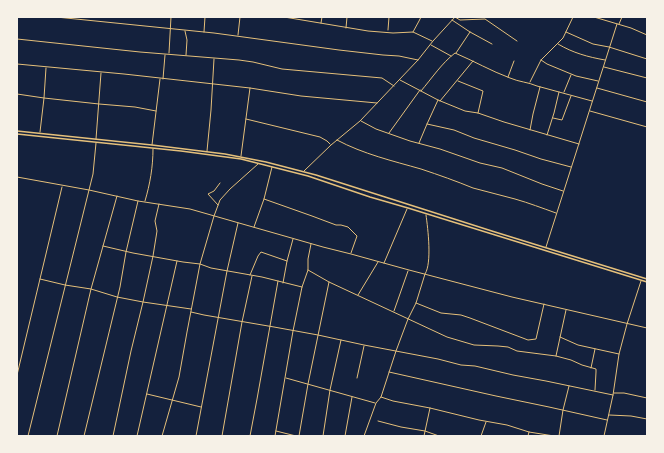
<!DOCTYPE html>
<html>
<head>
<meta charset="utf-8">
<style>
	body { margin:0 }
	#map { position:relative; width:664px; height:453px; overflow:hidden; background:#14213d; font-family:"Open Sans",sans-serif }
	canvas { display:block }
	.frame { position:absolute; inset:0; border:18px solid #f6f1e7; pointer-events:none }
</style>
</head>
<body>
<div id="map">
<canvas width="664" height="453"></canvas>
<div class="frame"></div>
</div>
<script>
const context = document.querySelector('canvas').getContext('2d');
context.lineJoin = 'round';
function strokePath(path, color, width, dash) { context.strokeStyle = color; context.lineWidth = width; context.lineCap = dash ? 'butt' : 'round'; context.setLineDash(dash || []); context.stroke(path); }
const minor = new Path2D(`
	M56 17 214 33 339 50 383 55 399 56 418 60
	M284 17 368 31 393 33 413 32 432 41
	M594 17 631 28 647 35
	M452 20 470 32 492 44
	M321 23 322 17
	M619 24 622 17
	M346 28 347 17
	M388 30 389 17
	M185 31 187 40 186 55
	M204 32 205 17
	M413 32 419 21 421 17
	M566 32 593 44 609 47 647 59
	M238 35 240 17
	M17 39 140 52 239 60 253 62 282 69 382 78 394 86
	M558 44C573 53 588 57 605 60
	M431 45 451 56
	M169 53 171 17
	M456 53 470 32
	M541 60 547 64 576 76 598 81
	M17 64 124 74 250 88 301 96 377 103
	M604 67 647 78
	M508 77 514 61
	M163 79 165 55
	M400 80 438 100 465 111 478 113 504 122 579 144
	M458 81 483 91 478 113
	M530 82 541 60 563 38 573 17
	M597 88 647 102
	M421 91C432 78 442 63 455 53 474 61 491 71 510 78 519 82 528 82 537 86L592 101
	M564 92 571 75
	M17 94 44 98 99 104 135 107 156 111
	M440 101 473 61
	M590 111 647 127
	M553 118 562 120 571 96
	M246 119 320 137 327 141 330 144
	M361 121 376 129 410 141 440 149 480 163 502 168 542 184 563 191
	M427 124 454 130 474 138 515 150 541 159 571 167
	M530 130 533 114 540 87
	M40 132 44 98 46 68
	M389 133 420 90
	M547 135 554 113 559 92
	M96 139 101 73
	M337 140C363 154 393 161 421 169 439 175 456 181 473 188 487 192 501 195 515 199 529 203 542 208 556 213
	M419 143 427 124 438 100
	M152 145 160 79
	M207 151 211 110 214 59
	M241 156 250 88
	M304 171 331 145 360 121 418 60 433 41 455 17 460 20 485 19 517 41
	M17 177 89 190 138 201 190 209 323 247 351 254 409 270 512 297 647 328
	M264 199 312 216 336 225H341L348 227 357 236 351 253
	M145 201C150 184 153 167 153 149
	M218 205 208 194 214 191 220 183
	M254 227 264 199 272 167
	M103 246 133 253 183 262 200 264 211 268 262 277 302 287
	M546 247 617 24
	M384 263 407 209
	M308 270 329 282 447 337 474 345 498 346 508 347 517 351 556 356 571 360 582 365 596 369V372L595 390
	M250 275 258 256 261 252 287 261
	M40 279 65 285 91 289 117 297 143 302 191 309
	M283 283 287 261 293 239
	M358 295 378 262
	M416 303 441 313 461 315 470 318 528 340 536 339 544 304
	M394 311 408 271
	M191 312 204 315 274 327 318 335 364 345 438 359 461 365 475 366 513 375 546 381 613 395
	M560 337 578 345 619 354
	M556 356 566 310
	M591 368 595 349
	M389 372 496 396 549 407 607 420
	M17 375 62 187
	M286 378 375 403
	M357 378 364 346
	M614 393H624L647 398
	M147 394 201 407
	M381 397 393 401 430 408 479 420 507 425 529 432 554 436
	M609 415 631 416 647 419
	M378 421 401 427 425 431 439 436
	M276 431 296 436
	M28 436 90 186 93 174 96 143
	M57 436 91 289 117 196
	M84 436 120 287 126 252 138 201
	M113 436 131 351 143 302 153 256 157 231 155 221 159 204
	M137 436 177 261
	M162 436 179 377 187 332 200 264 214 216 220 200 230 189 258 164
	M196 436 227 271 238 223
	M222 436 242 322 252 276
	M250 436 257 399 278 281
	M275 436 293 331 302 287 308 270V259L311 244
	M299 436 308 384 329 282
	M323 436 330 390 341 340
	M345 436 352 397
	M364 436 376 403 381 397 396 351 408 319 416 303 425 274C432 263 428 229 426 215
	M424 436 430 408
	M481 436 486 422
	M528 436 529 432
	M559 436 563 410 569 386
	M604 436 613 395 619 354 627 324 641 281`);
const trunk = new Path2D(`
	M17 131 152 145 225 154 266 162 316 175 495 232 647 279
	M17 134 181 151 241 159 308 176 370 197 408 208 647 282`);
strokePath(minor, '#e5c07b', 1);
strokePath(trunk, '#e5c07b', 1.5);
</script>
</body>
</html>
